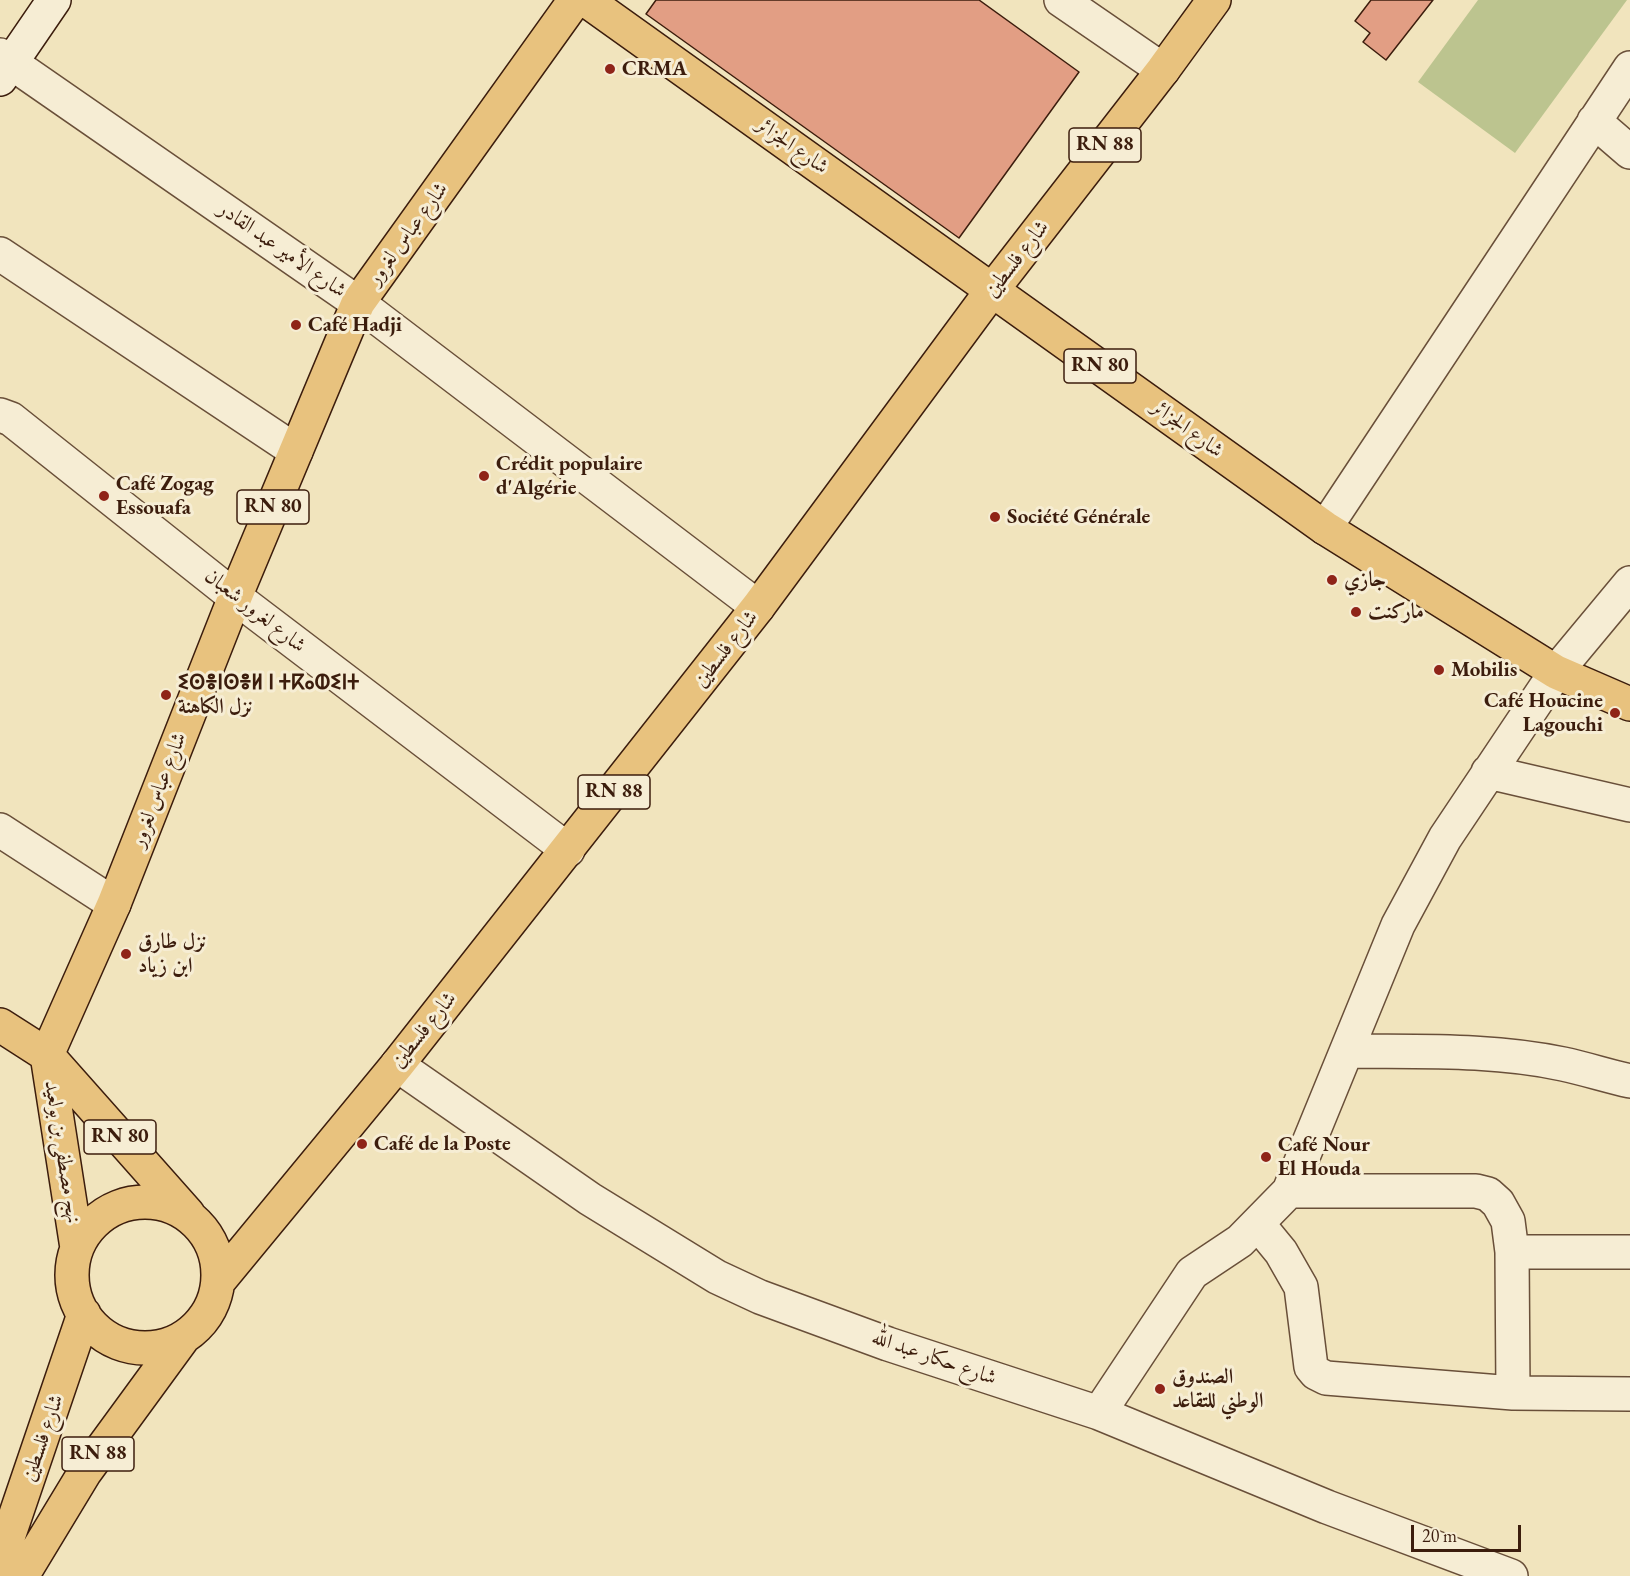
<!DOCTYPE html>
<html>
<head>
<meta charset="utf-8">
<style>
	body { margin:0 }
	#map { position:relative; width:1630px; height:1576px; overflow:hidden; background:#f1e4bd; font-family:"EB Garamond",serif }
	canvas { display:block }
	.scale { position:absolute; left:1411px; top:1525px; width:110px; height:27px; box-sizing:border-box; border:3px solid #3c1d0d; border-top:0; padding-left:8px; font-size:18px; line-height:21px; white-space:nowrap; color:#3c1d0d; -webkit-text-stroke:4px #f6edd4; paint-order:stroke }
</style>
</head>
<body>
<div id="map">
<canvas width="1630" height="1576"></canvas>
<div class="scale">20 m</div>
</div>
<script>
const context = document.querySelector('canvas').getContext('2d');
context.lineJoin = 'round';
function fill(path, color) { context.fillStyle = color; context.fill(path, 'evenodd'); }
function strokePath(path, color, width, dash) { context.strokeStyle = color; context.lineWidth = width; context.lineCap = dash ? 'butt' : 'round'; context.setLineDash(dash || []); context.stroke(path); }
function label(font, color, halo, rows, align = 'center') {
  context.font = font + ' "EB Garamond",Amiri,"Noto Sans Tifinagh",serif'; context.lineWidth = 6; context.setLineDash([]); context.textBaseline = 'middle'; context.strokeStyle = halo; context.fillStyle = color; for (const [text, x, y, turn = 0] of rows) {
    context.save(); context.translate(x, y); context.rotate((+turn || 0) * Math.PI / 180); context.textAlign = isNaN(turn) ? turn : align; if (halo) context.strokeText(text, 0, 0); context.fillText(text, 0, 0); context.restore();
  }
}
const green = new Path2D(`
	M1478 0H1627L1515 153 1418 82Z`);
const building = new Path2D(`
	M656 0H979L1079 72 959 238 646 14Z
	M1371 0H1433L1386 60 1363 42 1370 33 1355 21Z`);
const minor = new Path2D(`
	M1061 0 1163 70
	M0 55 358 303 758 607
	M1594 121 1630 152
	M0 254 296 451
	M0 415 11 419 235 597 568 850
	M1325 528 1630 68
	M1488 772 1630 805
	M0 830 114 904
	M1348 1051C1419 1052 1493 1049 1563 1064 1586 1069 1608 1076 1630 1081
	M397 1065 590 1199 717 1277 760 1297 888 1344 1099 1413 1327 1507 1511 1576
	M1289 1191H1476L1488 1194 1498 1203 1508 1221 1512 1252 1513 1393
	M1258 1224 1281 1252 1301 1287 1311 1367 1316 1373 1326 1378 1513 1393 1630 1394
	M1512 1252H1630
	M1099 1413 1192 1273 1240 1241 1289 1191 1398 925 1445 838 1556 672 1630 583`);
const secondary = new Path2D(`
	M0 79 54 0`);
const primary = new Path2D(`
	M586 0 1325 528 1556 672 1630 704
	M0 1025 47 1055 188 1214
	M47 1055 114 904 235 597 358 303 575 0
	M47 1055 77 1248
	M72 1275a73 73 0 1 1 146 0a73 73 0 1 1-146 0Z
	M218 1282 397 1065 758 607 993 289 1163 70 1214 0
	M0 1561 84 1314
	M22 1576 85 1472 183 1338`);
const markers = [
	[610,69,6,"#8f2418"],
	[296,325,6,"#8f2418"],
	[484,476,6,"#8f2418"],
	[104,496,6,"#8f2418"],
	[995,517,6,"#8f2418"],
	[1332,580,6,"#8f2418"],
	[1356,612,6,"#8f2418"],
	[1439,670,6,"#8f2418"],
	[166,695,6,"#8f2418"],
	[1615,713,6,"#8f2418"],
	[126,954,6,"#8f2418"],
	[362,1144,6,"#8f2418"],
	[1266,1157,6,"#8f2418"],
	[1160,1389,6,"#8f2418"]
];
const shields = [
	[1105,145,72],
	[1100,366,72],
	[273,507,72],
	[614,792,72],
	[120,1137,72],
	[98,1454,72]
];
const shieldNames = [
	["RN 88",1105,145],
	["RN 80",1100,366],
	["RN 80",273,507],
	["RN 88",614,792],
	["RN 80",120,1137],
	["RN 88",98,1454]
];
const poiNames = [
	["CRMA",622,69],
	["Café Hadji",308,325],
	["Crédit populaire",496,464],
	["d'Algérie",496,488],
	["Café Zogag",116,484],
	["Essouafa",116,508],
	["Société Générale",1007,517],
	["جازي",1344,580],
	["ماركنت",1368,612],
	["Mobilis",1451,670],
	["ⵉⵙⴻⵏⵙⴻⵍ ⵏ ⵜⴽⴰⵀⵉⵏⵜ",178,683],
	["نزل الكاهنة",178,707],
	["Café Houcine",1603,701,"right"],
	["Lagouchi",1603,725,"right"],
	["نزل طارق",138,942],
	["ابن زياد",138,966],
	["Café de la Poste",374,1144],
	["Café Nour",1278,1145],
	["El Houda",1278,1169],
	["الصندوق",1172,1377],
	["الوطني للتقاعد",1172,1401]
];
const streetNames = [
	["شارع الجزائر",792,146,35],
	["شارع عباس لغرور",408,234,-54],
	["شارع الأمير عبد القادر",282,250,35],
	["شارع فلسطين",1017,259,-52],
	["شارع الجزائر",1187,429,36],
	["شارع لغرور شعبان",255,611,38],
	["شارع فلسطين",726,649,-52],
	["شارع عباس لغرور",159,790,-69],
	["شارع فلسطين",424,1030,-51],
	["نهج مصطفى بن بولعيد",62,1152,81],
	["شارع حكار عبد الله",934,1358,19],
	["شارع فلسطين",43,1438,-71]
];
fill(green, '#bcc48f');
fill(building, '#e29e84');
strokePath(building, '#3c1d0d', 1.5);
strokePath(minor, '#694f39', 36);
strokePath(secondary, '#3c1d0d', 36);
strokePath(primary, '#3c1d0d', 36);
strokePath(minor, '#f6edd4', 33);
strokePath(secondary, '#f6edd4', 33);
strokePath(primary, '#e8c27e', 33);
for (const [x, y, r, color] of markers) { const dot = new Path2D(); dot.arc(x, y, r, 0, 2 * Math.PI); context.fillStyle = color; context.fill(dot); strokePath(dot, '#f6edd4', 2); }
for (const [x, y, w] of shields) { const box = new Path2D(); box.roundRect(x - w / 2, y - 17, w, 34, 4.5); context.fillStyle = '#f6edd4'; context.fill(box); strokePath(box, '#3c1d0d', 1.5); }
label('bold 20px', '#3c1d0d', null, shieldNames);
label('bold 21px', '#3c1d0d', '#f6edd4', poiNames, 'left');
label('21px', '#3c1d0d', '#f6edd4', streetNames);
</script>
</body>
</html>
